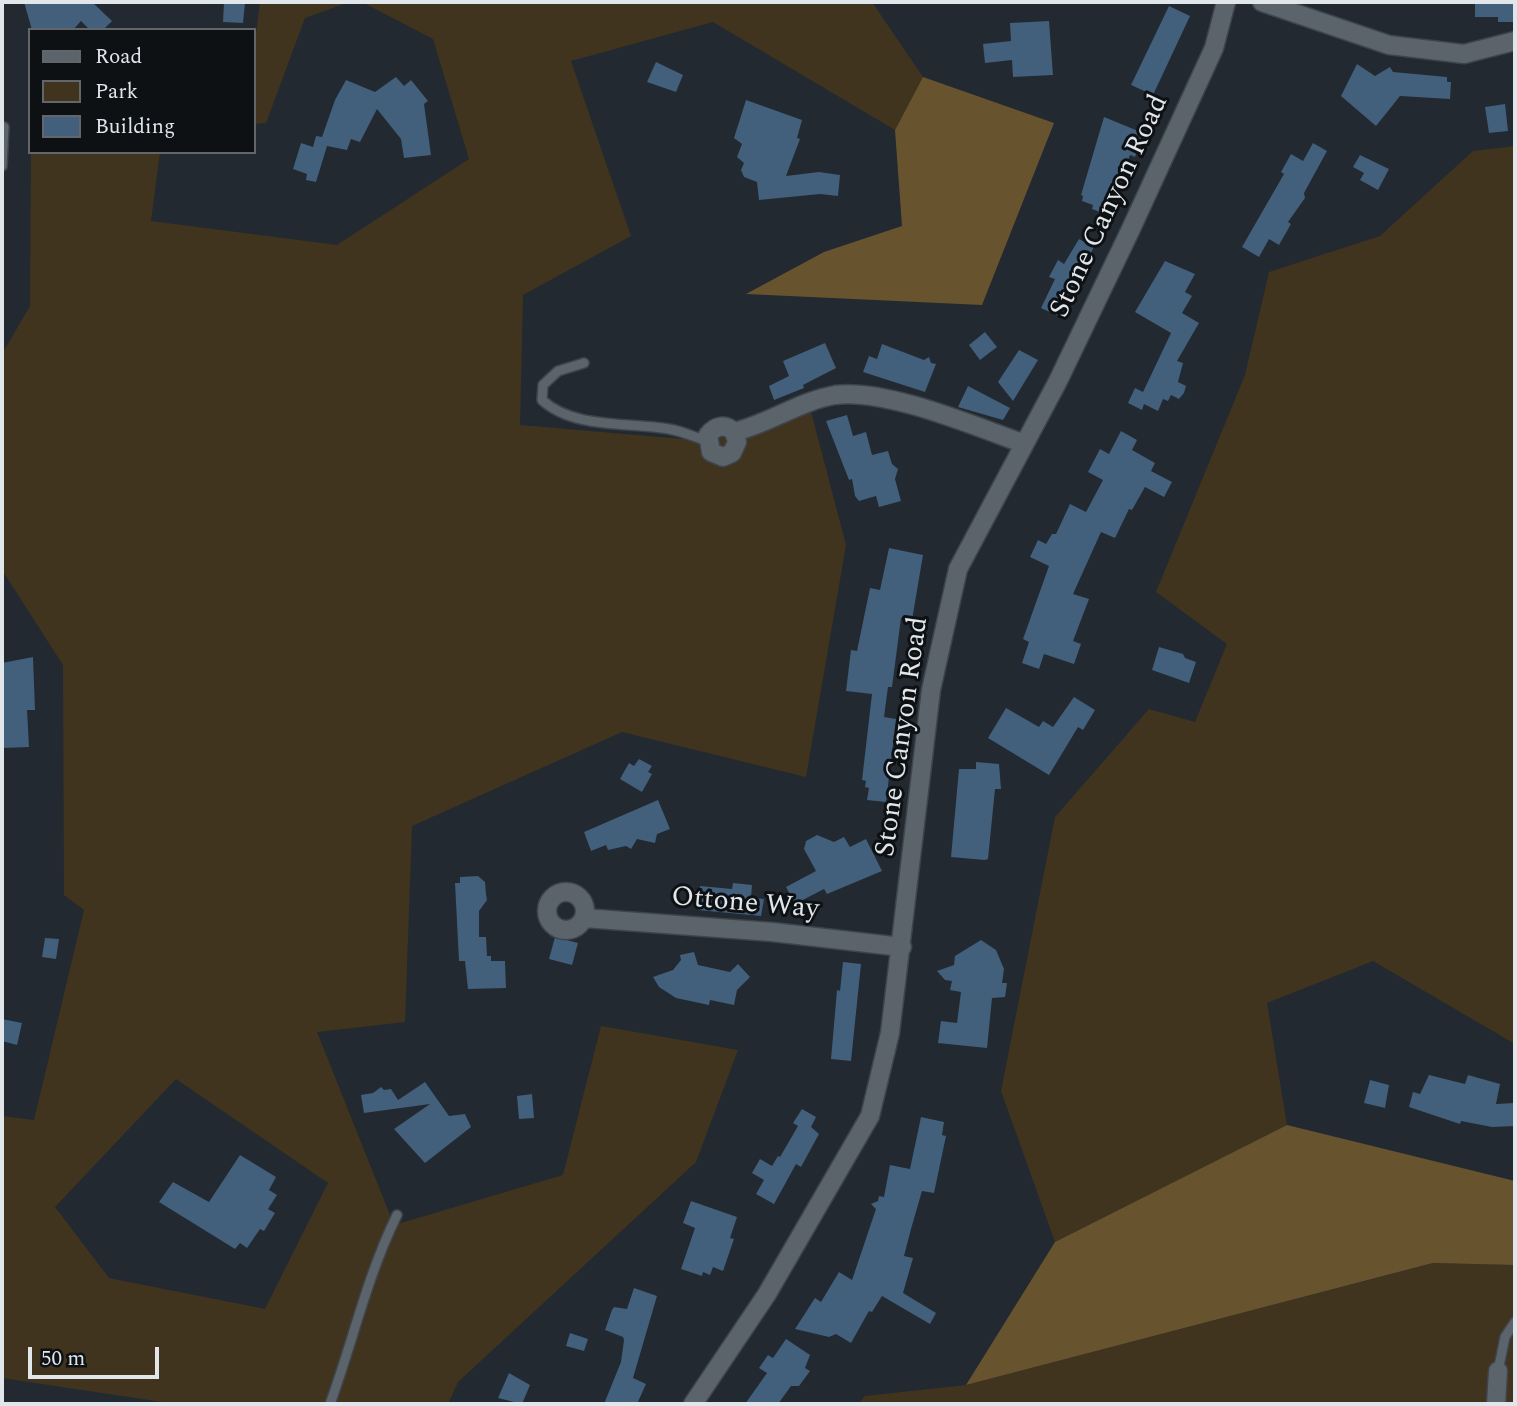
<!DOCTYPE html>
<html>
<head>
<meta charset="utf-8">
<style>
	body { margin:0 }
	#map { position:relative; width:1517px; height:1406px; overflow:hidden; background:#222930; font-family:Spectral,serif }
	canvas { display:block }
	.frame { position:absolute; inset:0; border:4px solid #e1e6eb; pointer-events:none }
	.legend { position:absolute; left:28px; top:28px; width:228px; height:126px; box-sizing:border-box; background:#0e1114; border:2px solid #62666a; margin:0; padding:9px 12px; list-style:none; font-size:21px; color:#e1e6eb }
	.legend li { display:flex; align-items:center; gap:14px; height:35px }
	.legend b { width:35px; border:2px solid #62666a }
	.scale { position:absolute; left:28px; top:1347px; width:131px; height:32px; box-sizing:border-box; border:4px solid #e1e6eb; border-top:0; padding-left:9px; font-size:21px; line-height:24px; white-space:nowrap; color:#e1e6eb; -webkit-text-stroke:5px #0e1114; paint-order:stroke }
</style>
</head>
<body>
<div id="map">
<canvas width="1517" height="1406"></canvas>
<div class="frame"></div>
<ul class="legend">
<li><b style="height:9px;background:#5b636b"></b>Road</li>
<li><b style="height:19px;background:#41341e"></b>Park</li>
<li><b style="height:19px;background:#425f7c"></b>Building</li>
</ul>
<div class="scale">50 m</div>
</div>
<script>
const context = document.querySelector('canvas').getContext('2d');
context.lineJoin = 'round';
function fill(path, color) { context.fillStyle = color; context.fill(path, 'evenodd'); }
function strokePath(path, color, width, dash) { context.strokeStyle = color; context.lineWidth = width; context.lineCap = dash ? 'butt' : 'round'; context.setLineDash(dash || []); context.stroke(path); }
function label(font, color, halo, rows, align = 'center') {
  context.font = font + ' Spectral,serif'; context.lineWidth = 6; context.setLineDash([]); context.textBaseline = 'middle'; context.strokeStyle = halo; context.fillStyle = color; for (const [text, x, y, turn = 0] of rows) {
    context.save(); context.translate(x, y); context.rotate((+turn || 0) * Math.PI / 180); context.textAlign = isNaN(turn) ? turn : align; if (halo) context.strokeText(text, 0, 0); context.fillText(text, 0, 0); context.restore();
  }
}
const green = new Path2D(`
	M260 2H349L305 18 266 123 254 124V51Z
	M362 2H872L923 77 895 130 713 22 571 61 631 236 523 295 520 425 706 441 725 426 809 404 846 545 806 777 622 732 412 826 405 1022 317 1032 394 1225 563 1175 601 1026 738 1050 696 1162 458 1382 448 1404H175L2 1378V1116L34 1120 84 910 64 895 63 665 2 570V354L30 306 31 152H160L151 221 337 245 469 159 433 39ZM176 1079 328 1183 265 1309 109 1278 55 1207Z
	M1515 146V1044L1373 961 1267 1003 1287 1125 1055 1242 1001 1091 1055 817 1149 709 1195 722 1227 644 1156 592 1245 375 1269 272 1380 236 1473 151Z
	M1434 1263 1515 1265V1404H858L865 1396 966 1385Z`);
const forest = new Path2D(`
	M923 77 1054 123 982 305 746 294 824 252 902 226 895 130Z
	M1287 1125 1515 1181V1265L1433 1263 966 1385 1055 1242Z`);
const building = new Path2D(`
	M24 2H92L112 21 103 30H90L81 21 73 30H32Z
	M224 2 245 3 243 23 223 22Z
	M1475 2H1515V22H1498V17H1475Z
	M1169 6 1190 16 1153 95 1131 85Z
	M1049 21 1053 75 1013 77 1012 60 985 63 983 44 1011 41 1010 23Z
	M656 62 683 75 676 92 647 82Z
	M1357 64 1375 76 1390 67 1393 72 1447 77V82H1451L1450 99 1400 96 1376 126 1341 96Z
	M396 77 404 86 411 80 428 101 424 104 431 155 404 158 401 139 377 109 360 142 351 139 347 150 327 146 316 182 306 180 307 174 293 169 301 143 313 147 316 136 322 137 335 100 346 80 375 92Z
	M746 100 802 120 797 138 800 139 786 176 819 172 840 175 838 196 820 194 759 200 757 182 744 177 741 170 744 163 737 157 742 144 734 138Z
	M1505 104 1508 131 1489 133 1485 107Z
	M1104 117 1143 133 1135 157 1130 155 1108 215 1092 209 1093 205 1082 201 1083 196 1081 195Z
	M1313 143 1327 151 1304 193 1305 198 1288 222 1291 224 1279 245 1269 239 1259 257 1242 247 1284 174 1281 172 1291 154 1303 161Z
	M1360 155 1389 169 1378 190 1360 180 1364 173 1353 167Z
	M1079 239 1094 247 1058 316 1041 308 1055 279 1049 277 1058 260 1064 264Z
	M1165 261 1195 274 1185 292 1192 296 1182 313 1199 323 1177 361 1183 363 1178 382 1186 386 1184 393 1179 399 1171 395 1168 401 1163 399 1158 411 1144 404 1142 410 1128 403 1135 388 1143 392 1171 333 1135 312Z
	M985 332 997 347 980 360 969 345Z
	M825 343 836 368 803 385 804 388 774 400 769 386 789 376 783 361Z
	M882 344 924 360 929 357 931 363 936 364 925 392 863 372 869 356 877 359Z
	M1019 350 1038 360 1013 401 998 382Z
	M968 386 1010 408 1003 420 958 407Z
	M847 415 853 436 866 432 872 455 888 451 892 464 898 469 895 479 901 501 879 507 876 496 859 501 855 496 852 479 849 480 826 421Z
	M1121 431 1137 440 1132 450 1155 463 1151 471 1172 482 1164 497 1145 487 1132 510 1129 509 1115 538 1101 532 1073 594 1089 599 1073 641 1081 644 1074 664 1044 654 1039 669 1022 663 1029 642 1023 639 1049 566 1030 557 1038 540 1046 544 1052 534H1056L1070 504 1086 512 1103 480 1088 472 1100 449 1109 454Z
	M889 548 923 555 912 620 901 618 892 687H888L884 717 896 719 886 802 867 800 869 788 865 787 866 781 862 780 872 694 846 691 851 650 857 651 870 588 880 590Z
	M1159 647 1183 654 1185 658 1196 662 1189 683 1152 670Z
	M33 657 35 710H27L29 747 2 748V663Z
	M1074 697 1095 710 1083 730 1078 727 1049 775 988 738 1006 708 1039 727 1043 721 1053 727Z
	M639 759 652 766 648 772 652 774 642 792 620 779 629 763 634 766Z
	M976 762 999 764 1001 789H995L988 859 985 860 951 857 959 769H976Z
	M658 800 670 829 657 834 655 843 637 839 631 849 626 846 608 850 606 845 591 851 584 832Z
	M817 835 834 842 844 837 850 847 866 839 882 871 827 894 824 889 795 904 786 887 816 871 804 849 806 841Z
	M478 876 485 882 486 894 487 900 479 911V937H486L487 956H491V961H505L506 988 468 989 465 961H459L455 883H460V877Z
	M733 883 752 885 751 898 764 899 761 916 698 910 700 886 732 889Z
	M555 937 578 943 572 965 549 959Z
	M45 938 59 939 56 959 42 957Z
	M981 940 996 950 1004 969 1002 983H1007L1005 997 992 998 987 1048 938 1043 941 1021 957 1023 961 992 950 990 952 981 945 980 937 971 954 965 955 956Z
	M694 952 698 965 730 972 738 964 750 977 737 990 734 1005 710 1000 709 1005 676 998 659 987 653 977 673 970 681 960 680 955Z
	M843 962 861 964 851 1061 831 1059 837 990 840 991Z
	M2 1019 22 1023 17 1045 2 1041Z
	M1429 1075 1465 1084 1468 1075 1500 1084 1496 1104 1515 1103V1126L1492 1127 1461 1121 1460 1124 1409 1107 1413 1092 1420 1094Z
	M1370 1080 1389 1085 1385 1108 1364 1103Z
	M425 1082 449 1116 465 1114 471 1127 425 1163 394 1129 430 1104 364 1113 361 1095 373 1093 381 1087 384 1090 391 1089 398 1100Z
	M532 1094 534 1118 519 1119 517 1096Z
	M802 1109 816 1117 811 1127 819 1134 801 1167 796 1164 774 1204 756 1194 764 1180 752 1173 760 1159 772 1166 778 1156 780 1157 798 1126 793 1123Z
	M921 1117 944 1122 942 1135 946 1136 934 1193 922 1191 911 1229 904 1256 913 1258 903 1293 936 1313 930 1324 882 1296 872 1312 869 1311 851 1343 836 1334 829 1337 795 1329 815 1298 821 1302 839 1272 852 1280 876 1209 871 1204 878 1201 879 1196 884 1197 890 1165 910 1169Z
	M240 1155 276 1177 269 1190 277 1195 268 1209 275 1213 264 1231 260 1229 247 1248 240 1243 235 1249 159 1202 173 1182 209 1202Z
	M691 1201 737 1217 730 1238 734 1239 723 1271 713 1267 710 1275 703 1272 702 1276 681 1269 695 1228 683 1223Z
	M634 1288 657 1296 633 1378 646 1384 637 1404H604L621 1362 624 1340 623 1337 605 1330 612 1310 614 1307 627 1309Z
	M570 1333 588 1339 584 1351 566 1346Z
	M786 1339 810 1355 805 1368 810 1371 799 1386H791L778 1404H745L767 1373 759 1368 768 1355 773 1358Z
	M509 1373 530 1385 522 1404 498 1398Z`);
const service = new Path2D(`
	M2 166 4 127
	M584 363 558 371 543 385 542 400C573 429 629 422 669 429 682 431 694 437 707 441
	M1498 1371 1505 1337 1515 1322
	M330 1404C353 1341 367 1276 397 1215`);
const minor = new Path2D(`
	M1262 2 1389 45 1464 54 1515 41
	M734 432 737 442 732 453 723 457 711 452 708 435C715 426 725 423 734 432 768 424 800 401 835 395 885 388 974 426 1022 443
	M547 911a19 19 0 1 1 38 0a19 19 0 1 1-38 0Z
	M584 918 772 932 902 947
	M693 1404 767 1294 870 1116 890 1033 931 690 958 569 1058 381 1130 231 1214 48 1226 2
	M1496 1404 1498 1371`);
const streetNames = [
	["Stone Canyon Road",1111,207,-65],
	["Stone Canyon Road",904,737,-82],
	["Ottone Way",745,905,5]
];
fill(green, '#41341e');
fill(forest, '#68532f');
fill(building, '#425f7c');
strokePath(service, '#3e444b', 12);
strokePath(minor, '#3e444b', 21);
strokePath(service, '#5b636b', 9);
strokePath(minor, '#5b636b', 18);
label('28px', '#e1e6eb', '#0e1114', streetNames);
</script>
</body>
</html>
